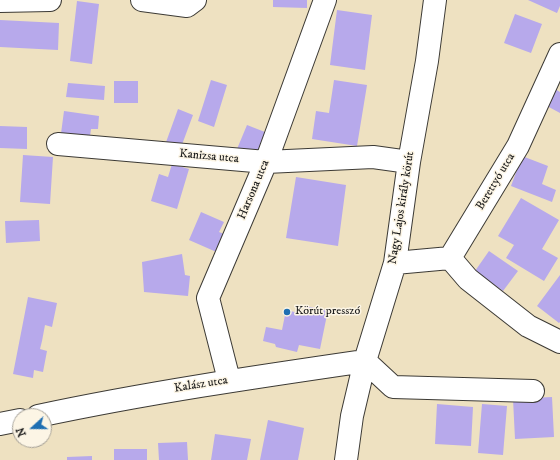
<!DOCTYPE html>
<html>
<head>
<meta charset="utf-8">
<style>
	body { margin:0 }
	#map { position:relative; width:560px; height:460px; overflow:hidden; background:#eee1c1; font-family:"IM FELL DW Pica",serif }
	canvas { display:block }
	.north { position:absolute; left:12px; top:408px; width:40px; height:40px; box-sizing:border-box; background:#fcf5e5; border:1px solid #a29e95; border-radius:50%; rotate:249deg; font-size:11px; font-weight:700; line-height:16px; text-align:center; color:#1c1c1c }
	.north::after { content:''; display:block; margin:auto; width:14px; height:18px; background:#1f6fb2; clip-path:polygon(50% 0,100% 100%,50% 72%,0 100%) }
</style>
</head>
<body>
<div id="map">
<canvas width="560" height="460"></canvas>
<div class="north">N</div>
</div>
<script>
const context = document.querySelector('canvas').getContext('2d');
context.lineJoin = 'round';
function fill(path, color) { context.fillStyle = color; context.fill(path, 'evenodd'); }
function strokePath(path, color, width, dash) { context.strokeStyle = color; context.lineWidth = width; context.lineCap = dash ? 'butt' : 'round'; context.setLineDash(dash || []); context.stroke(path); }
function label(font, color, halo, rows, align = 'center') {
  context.font = font + ' "IM FELL DW Pica",serif'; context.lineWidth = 3; context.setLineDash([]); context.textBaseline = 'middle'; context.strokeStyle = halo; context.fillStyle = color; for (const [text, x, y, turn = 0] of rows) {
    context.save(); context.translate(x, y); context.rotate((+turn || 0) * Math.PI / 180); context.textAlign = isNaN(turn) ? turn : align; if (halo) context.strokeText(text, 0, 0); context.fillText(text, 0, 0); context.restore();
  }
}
const building = new Path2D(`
	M273 0H307V8L273 7Z
	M528 0H560V6L557 13Z
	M77 1 99 4 92 64 70 61Z
	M337 10 372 15 365 70 330 65Z
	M515 14 542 24 531 53 504 43Z
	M0 20 59 23 58 50 0 47Z
	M211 80 227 85 214 127 198 121Z
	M334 80 367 85 357 146 312 139 316 111 329 113Z
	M114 81H138V103H114Z
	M68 83 105 86 104 100 66 97Z
	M555 89 560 92V113L547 106Z
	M178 109 193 115 180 150 165 145Z
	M64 111 99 116 98 129H91L89 144 60 141Z
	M247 125 270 134 261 158 237 149Z
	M0 126 27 127V149L0 148Z
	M23 155 53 157 50 204 20 202Z
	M522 156 548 166 542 184 556 190 552 202 511 186Z
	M172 164 189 169 177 209 151 201 159 174 168 177Z
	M296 177 346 185 338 246 286 238Z
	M521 198 559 220 542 249 558 258 544 281 506 258 514 245 498 236Z
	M201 212 224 222 219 232 229 236 221 254 189 240Z
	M39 220 40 241 6 243 5 221Z
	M489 251 518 271 503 291 475 271Z
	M182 254 185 275 190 276 188 296 144 292 142 262Z
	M560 275V322L559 323 537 306Z
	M28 297 57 303 52 327 45 325 42 341 40 349 47 351 43 372 34 370 33 378 13 374Z
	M305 306 328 310 320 349 299 345 297 352 276 347 275 344 263 341 266 327 282 330 286 310 303 314Z
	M552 397 554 437 515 439 513 399Z
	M437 404 473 407 471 446 435 444Z
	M482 404 507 406 503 455 478 453Z
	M268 420 304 428 298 460H260Z
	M215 434 251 439 247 460H211Z
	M187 442 188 460H159L158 443Z
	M114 449H147V460H114Z
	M92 456V460H67V457Z`);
const minor = new Path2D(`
	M142 0 187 6 195 0
	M0 1 50 0
	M58 144 266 162 373 157 409 162
	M450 258 468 279 528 326 560 342
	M395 263 450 258 518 146 560 54
	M365 361 393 387 533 391
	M229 380 208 298 266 162 325 0
	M38 416C146 393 255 377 365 361
	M0 424 20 420
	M346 460 352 416 365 361 395 263 409 162 427 61 435 0`);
const markers = [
	[287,312,4,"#1f6fb2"]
];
const streetNames = [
	["Kanizsa utca",209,157,5],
	["Berettyó utca",496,182,-59],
	["Harsona utca",254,190,-67],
	["Nagy Lajos király körút",402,208,-81],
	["Kalász utca",201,385,-9]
];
const poiNames = [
	["Körút presszó",295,312]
];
fill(building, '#b7a9eb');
strokePath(minor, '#3c3a35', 24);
strokePath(minor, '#fff', 22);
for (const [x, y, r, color] of markers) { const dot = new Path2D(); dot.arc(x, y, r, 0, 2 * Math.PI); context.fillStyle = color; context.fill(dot); strokePath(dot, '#fcf5e5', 1.5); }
label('12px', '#1c1c1c', '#fcf5e5', streetNames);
label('12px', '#1c1c1c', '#fcf5e5', poiNames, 'left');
</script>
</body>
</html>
